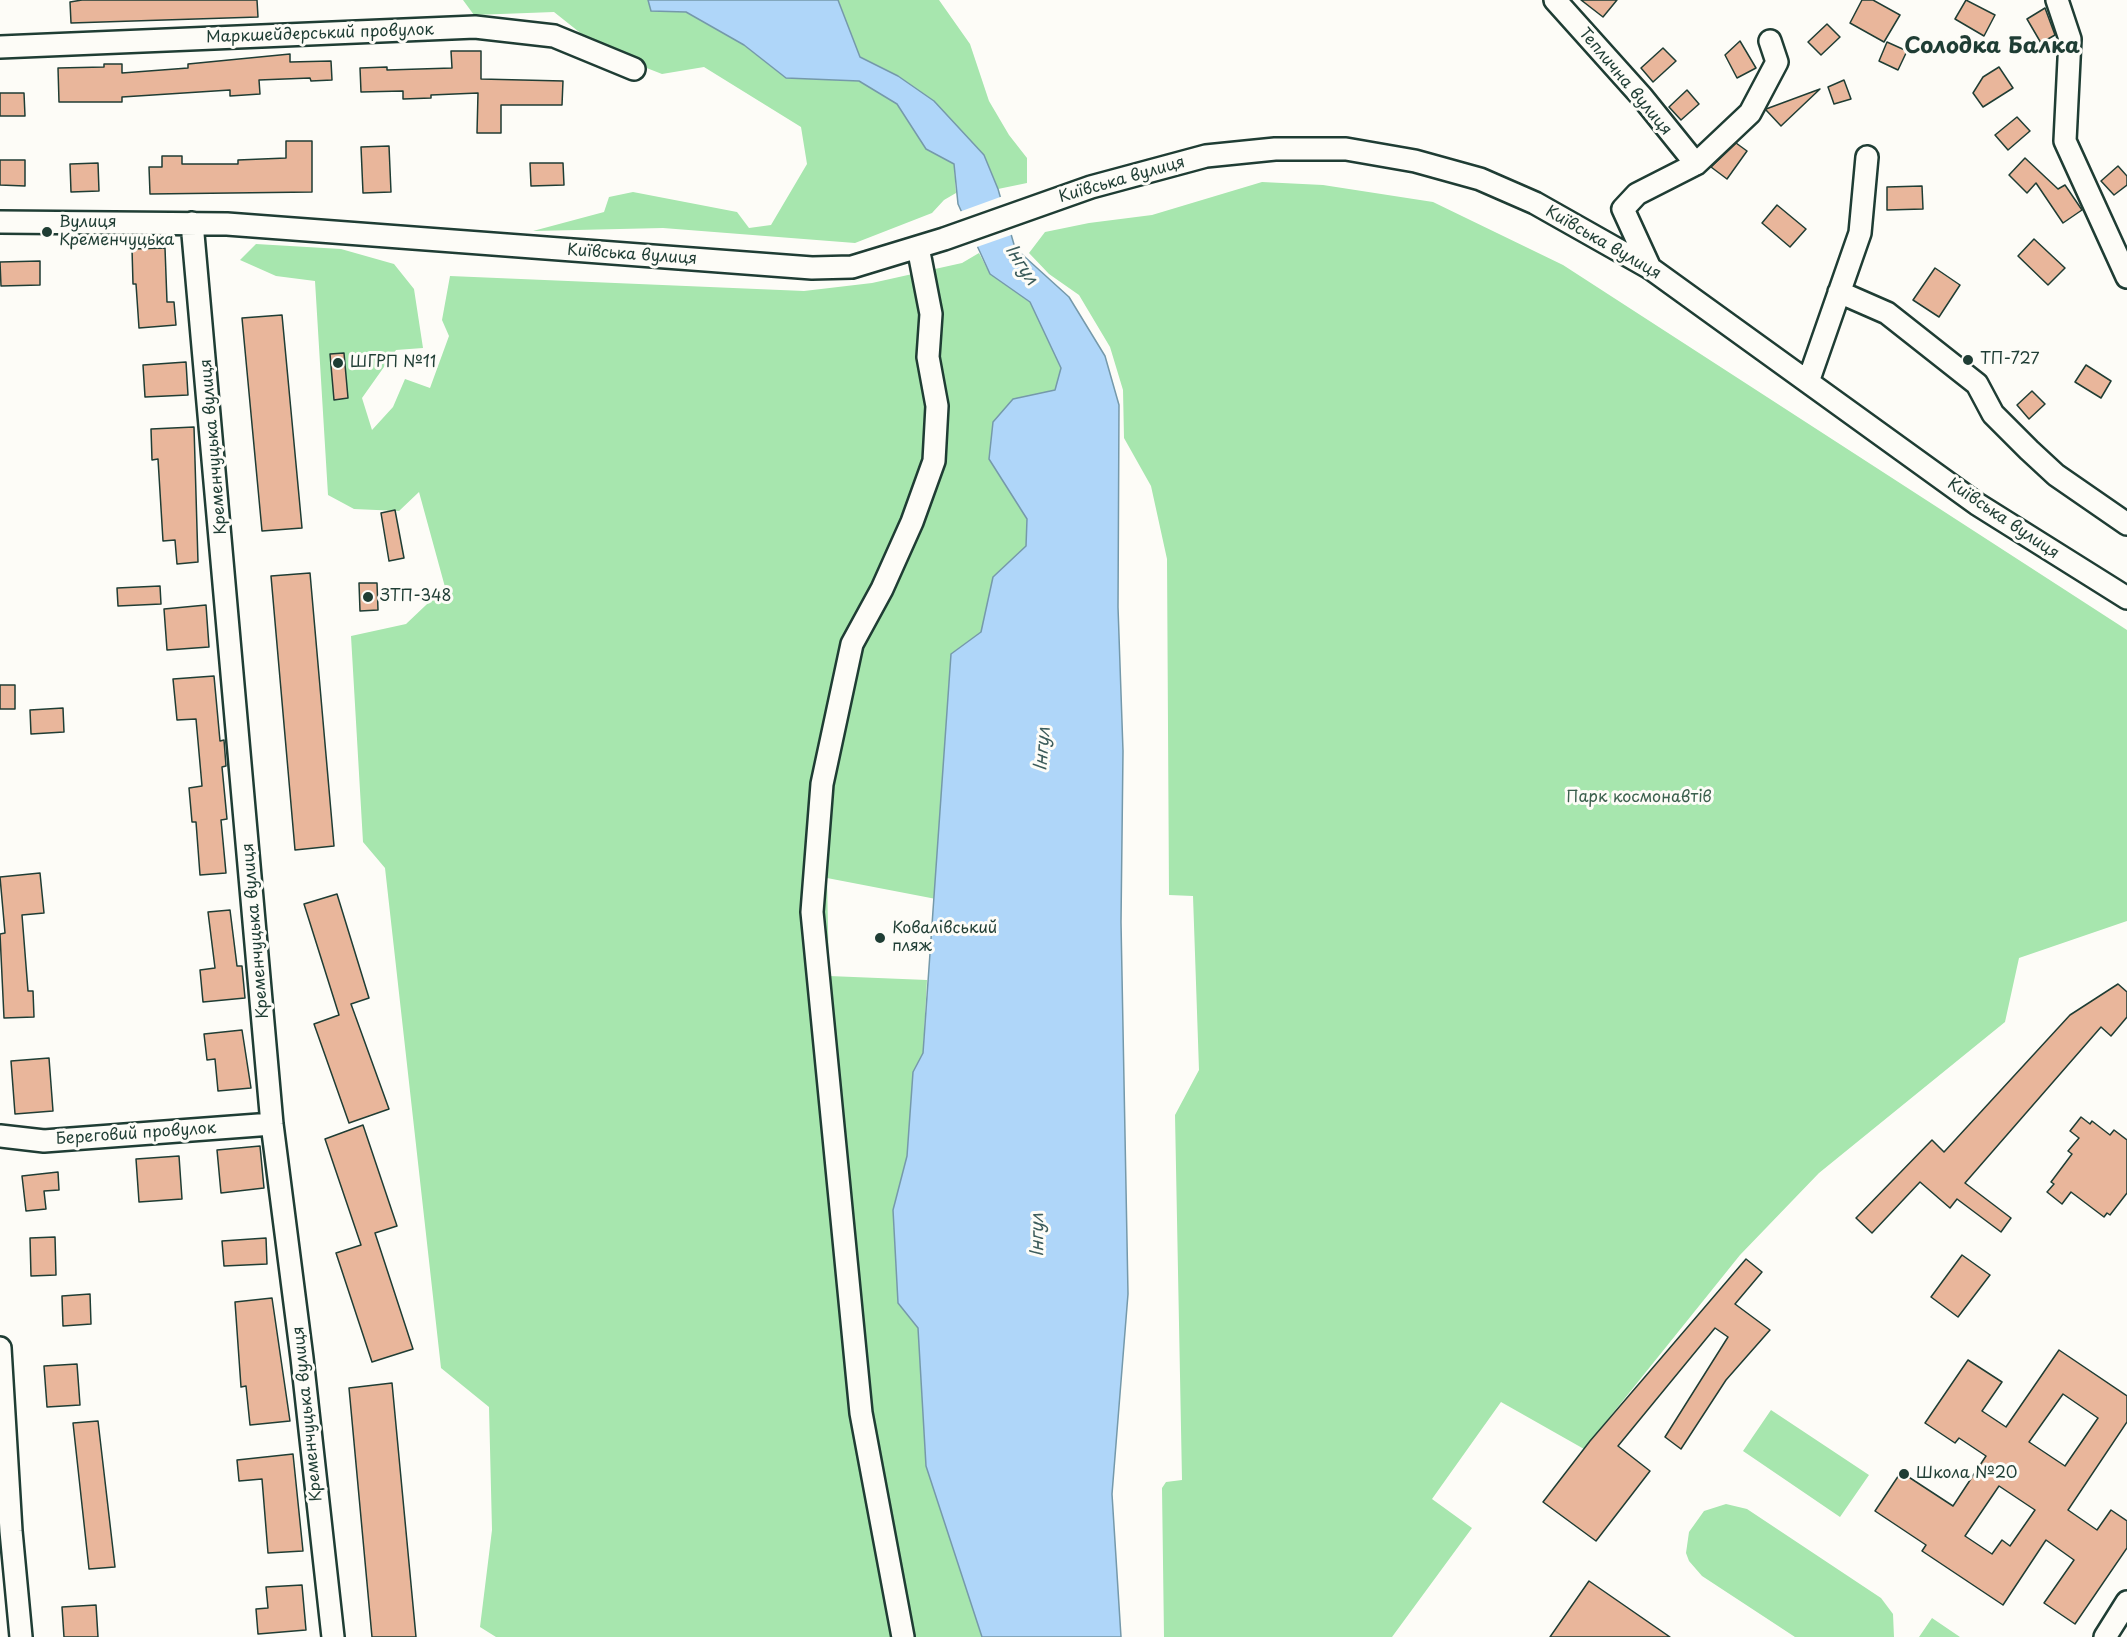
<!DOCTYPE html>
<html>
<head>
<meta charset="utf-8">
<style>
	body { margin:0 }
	canvas { display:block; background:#fdfcf7 }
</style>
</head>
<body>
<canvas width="2127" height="1637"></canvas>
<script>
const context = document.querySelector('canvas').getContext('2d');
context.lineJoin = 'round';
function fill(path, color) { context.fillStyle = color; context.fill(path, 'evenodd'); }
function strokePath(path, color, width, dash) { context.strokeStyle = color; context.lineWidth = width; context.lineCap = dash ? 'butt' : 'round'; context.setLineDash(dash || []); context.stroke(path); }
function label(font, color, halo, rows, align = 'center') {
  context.font = font + ' "Playpen Sans",sans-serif'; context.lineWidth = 6; context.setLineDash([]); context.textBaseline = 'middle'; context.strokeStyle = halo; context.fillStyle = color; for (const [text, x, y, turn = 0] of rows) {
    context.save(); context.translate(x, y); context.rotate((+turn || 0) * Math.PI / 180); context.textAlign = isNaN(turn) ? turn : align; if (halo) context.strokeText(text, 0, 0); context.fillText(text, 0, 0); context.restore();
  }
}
const green = new Path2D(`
	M463 0H648L652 11 686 12 744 45 786 78 859 81 897 104 926 149 954 164 956 193 944 200 932 213 855 243 663 228 533 231 604 212 609 197 633 192 737 212 749 228 771 225 807 164 801 127 704 67 662 74 603 51 554 12 474 15Z
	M838 0H939L970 44 989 101 1009 135 1027 158V183L998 189 984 155 898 76 860 57Z
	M1262 182 1323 185 1433 202 1563 265 2127 630V921L2019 958 2005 1022 1819 1173 1740 1255 1584 1449 1501 1402 1432 1499 1472 1528 1392 1637H1164L1162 1488 1166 1482 1182 1480 1175 1115 1199 1070 1193 896 1169 895 1167 559 1151 486 1124 438 1123 390 1110 347 1079 295 1049 274 1029 253 1045 232 1089 223 1152 215Z
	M256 244 341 249 394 264 414 289 423 348 396 350 362 398 372 430 393 407 405 379 430 388 449 336 442 320 450 276 804 291 872 283 962 263 979 253 990 274 1030 302 1061 368 1055 390 1013 399 989 459 1027 519 1026 546 993 577 981 632 951 654 936 899 827 878 829 976 927 980 923 1053 913 1072 907 1156 893 1210 898 1303 918 1328 926 1466 982 1637H496L480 1627 492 1530 489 1407 441 1368 385 868 363 842 351 636 406 624 445 587 419 492 399 511 354 509 328 495 315 281 276 276 240 260Z
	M1771 1410 1869 1475 1840 1517 1743 1451Z
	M1726 1504 1747 1509 1881 1598 1893 1614 1894 1637H1795L1702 1576 1689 1561 1686 1553 1689 1532 1704 1511Z
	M1932 1618 1960 1637H1919Z`);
const water = new Path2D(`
	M648 0H838L860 57 898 76 934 101 984 155 998 189 1015 248 1069 297 1105 356 1119 405 1118 607 1123 751 1121 922 1128 1294 1112 1494 1121 1637H982L926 1466 918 1328 898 1303 893 1210 907 1156 913 1072 923 1053 951 654 981 632 993 577 1026 546 1027 519 989 459 993 422 1013 399 1055 390 1061 368 1030 302 990 274 958 204 954 164 926 149 897 104 859 81 786 78 744 45 686 12 651 11Z`);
const pier = new Path2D(`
	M1003 196 1014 234 974 248 959 212Z`);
const building = new Path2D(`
	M82 0H257L258 17 71 23 70 2Z
	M1581 0H1617L1603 17Z
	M1862 0H1873L1900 15 1884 42 1850 23Z
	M1966 0 1995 15 1984 36 1955 19Z
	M2045 8 2055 35 2041 43 2027 19Z
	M1827 24 1840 37 1821 55 1808 42Z
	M1740 41 1756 68 1737 78 1725 55Z
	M1887 42 1907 51 1898 70 1879 61Z
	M1663 48 1676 61 1653 82 1641 68Z
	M451 51H481V79L563 81 562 105H501V133H477L478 93 431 95V98L403 99V91L361 92 360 68 387 67V70L452 68Z
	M290 54V62L331 61 332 80 311 81 310 78 259 80 260 94 230 96V90L122 97V102H59L58 68 104 67V64H122V73L188 68V64Z
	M1999 67 2013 88 1983 107 1973 93 1983 77Z
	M1844 80 1851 99 1834 104 1828 87Z
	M1820 89 1781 126 1766 110V109Z
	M1687 90 1699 104 1681 120 1669 107Z
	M0 93H24L25 116H0Z
	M2017 117 2030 131 2008 150 1995 135Z
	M286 141H312V192L150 194 149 167H162V156H182V164H238V160L286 158Z
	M1736 143 1747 151 1727 179 1711 167Z
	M389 146 391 192 363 193 361 147Z
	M2025 158 2058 189 2065 185 2082 210 2063 223 2036 183 2027 193 2009 175Z
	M0 160H25V186L0 185Z
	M98 163 99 191 71 192 70 164Z
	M530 163H563L564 185 531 186Z
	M2118 166 2127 176V185L2114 195 2101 181Z
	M1922 186 1923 209 1887 210V187Z
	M1777 205 1806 229 1790 247 1762 223Z
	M2034 239 2065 268 2048 285 2018 256Z
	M165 248 167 302H174L176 325 139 328 136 284H133L132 249Z
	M40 261V285L1 286 0 262Z
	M1935 268 1960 285 1939 317 1913 300Z
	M282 315 302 528 262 531 242 318Z
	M344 353 348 398 334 400 330 354Z
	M186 362 188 395 145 397 143 365Z
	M2086 365 2111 381 2101 398 2075 382Z
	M2032 391 2045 404 2029 419 2017 405Z
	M194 427 198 562 177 564 175 540 163 541 158 459 152 460 151 429Z
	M395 510 404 558 389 561 381 513Z
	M310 573 334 846 295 850 271 576Z
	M359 583H377L378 610 360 611Z
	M160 586 161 604 118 606 117 588Z
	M206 605 209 647 167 650 164 609Z
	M214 676 220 741 224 740 226 766 222 767 227 819 221 820 226 873 200 875 196 822H192L189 788 202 786 196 719 177 720 173 679Z
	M0 685H15V709H0Z
	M63 708 64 732 31 734 30 710Z
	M40 873 44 913 22 915 28 991H33L34 1017 4 1018 0 934 5 933 0 877Z
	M337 894 369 998 351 1004 389 1109 349 1123 314 1024 339 1015 304 904Z
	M230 910 237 966H242L245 998 203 1002 200 970 215 968 208 912Z
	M2118 984 2127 992V1017L2111 1036 2101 1027 1965 1183 2011 1218 2001 1232 1957 1199 1950 1208 1920 1182 1872 1233 1856 1218 1932 1140 1944 1152 2070 1015Z
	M242 1030 251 1088 218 1091 215 1059 207 1060 204 1034Z
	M49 1058 53 1111 15 1114 11 1061Z
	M2081 1117 2090 1124 2092 1121 2110 1135 2114 1130 2127 1140V1193L2110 1215 2107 1213 2104 1217 2071 1192 2062 1204 2047 1192 2054 1184 2051 1182 2072 1154 2068 1151 2079 1138 2070 1131Z
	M363 1125 397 1226 375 1233 413 1349 372 1362 336 1253 361 1245 325 1139Z
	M260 1146 264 1188 221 1193 217 1150Z
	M179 1156 182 1199 139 1202 136 1159Z
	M58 1172 59 1190 44 1191 46 1209 26 1211 22 1176Z
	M55 1237 56 1275 31 1276 30 1238Z
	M266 1238 267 1264 224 1266 222 1241Z
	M1962 1255 1990 1275 1958 1317 1931 1297Z
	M1746 1259 1762 1272 1735 1304 1770 1330 1726 1380 1681 1449 1665 1437 1728 1337 1715 1328 1618 1446 1650 1471 1596 1541 1543 1502 1590 1441Z
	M90 1294 91 1324 63 1326 62 1296Z
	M272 1298 290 1421 250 1425 246 1386 241 1387 235 1302Z
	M2059 1350 2127 1396V1422L2068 1510 2097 1530 2111 1510 2127 1521V1548L2075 1624 2044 1603 2074 1560 2046 1540 2003 1605 1922 1551 1926 1545 1875 1511 1901 1472 1953 1506 1986 1456 1959 1438 1955 1443 1925 1423 1968 1360 2002 1382 1982 1411 2006 1427ZM2063 1394 2098 1418 2065 1466 2029 1442ZM1999 1486 2035 1510 2010 1546 2002 1540 1992 1554 1965 1536Z
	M77 1364 80 1405 47 1407 44 1366Z
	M392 1383 416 1637H372L349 1388Z
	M98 1421 115 1567 89 1569 73 1423Z
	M293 1454 303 1551 268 1553 262 1479 239 1481 237 1460Z
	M1589 1581 1670 1637H1550Z
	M302 1585 306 1630 258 1634 256 1609 268 1608 266 1587Z
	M96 1605 98 1637H64L62 1607Z`);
const minor = new Path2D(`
	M1555 0 1642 97 1696 164
	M2057 0 2070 39 2065 141 2127 277
	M0 47 475 27 554 36 634 69
	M0 222 227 224 812 268 852 267 944 239 1091 187 1206 156 1275 149H1346L1415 161 1480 179 1535 203 1650 268 1977 504 2127 598
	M192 223 272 1124 302 1358 333 1637
	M1650 268 1623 209 1637 194 1696 164 1750 113 1777 62 1770 41
	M1839 292 1887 313 1977 384 1993 414 2029 450 2056 475 2127 524
	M1808 382 1860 233 1867 157
	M0 1136 44 1141 272 1124
	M0 1348 11 1531 21 1637
	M903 1637 861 1413 812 912 822 784 852 644 882 589 912 522 934 461 937 406 928 357 931 314 918 247
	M2105 1637 2127 1602`);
const markers = [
	[47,232,6,"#1f3d34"],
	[1968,360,6,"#1f3d34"],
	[338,363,6,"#1f3d34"],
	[368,597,6,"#1f3d34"],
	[880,938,6,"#1f3d34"],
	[1904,1474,6,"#1f3d34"]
];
const streetNames = [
	["Маркшейдерський провулок",320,34,-2],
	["Теплична вулиця",1625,82,50],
	["Київська вулиця",1122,180,-16],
	["Київська вулиця",1603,243,30],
	["Київська вулиця",632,255,4],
	["Кременчуцька вулиця",214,447,-95],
	["Київська вулиця",2003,519,34],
	["Кременчуцька вулиця",256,931,-95],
	["Береговий провулок",136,1134,-4],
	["Кременчуцька вулиця",308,1414,-96]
];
const poiNames = [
	["Вулиця",59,223],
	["Кременчуцька",59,241],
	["ТП-727",1980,360],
	["ШГРП №11",350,363],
	["ЗТП-348",380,597],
	["Ковалівський",892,929],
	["пляж",892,947],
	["Школа №20",1916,1474]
];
const parkNames = [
	["Парк космонавтів",1639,798]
];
const waterNames = [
	["Інгул",1021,265,57],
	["Інгул",1043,749,-85],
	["Інгул",1038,1235,-90]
];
const districtNames = [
	["Солодка Балка",1992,47]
];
fill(green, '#a7e6ae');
fill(water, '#afd6f9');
strokePath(water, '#7599aa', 1.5);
fill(pier, '#fdfcf7');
fill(building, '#e9b69b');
strokePath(building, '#1f3d34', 1.5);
strokePath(minor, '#1f3d34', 26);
strokePath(minor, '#fdfcf7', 21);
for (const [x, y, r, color] of markers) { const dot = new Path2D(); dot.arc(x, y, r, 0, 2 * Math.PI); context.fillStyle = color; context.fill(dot); strokePath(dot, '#fdfcf7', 2); }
label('16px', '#1f3d34', '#fdfcf7', streetNames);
label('16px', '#1f3d34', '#fdfcf7', poiNames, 'left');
label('16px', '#3a5f4c', '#fdfcf7', parkNames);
label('italic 18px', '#3c5c5b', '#fdfcf7', waterNames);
label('bold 22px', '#1f3d34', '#fdfcf7', districtNames);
</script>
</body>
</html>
